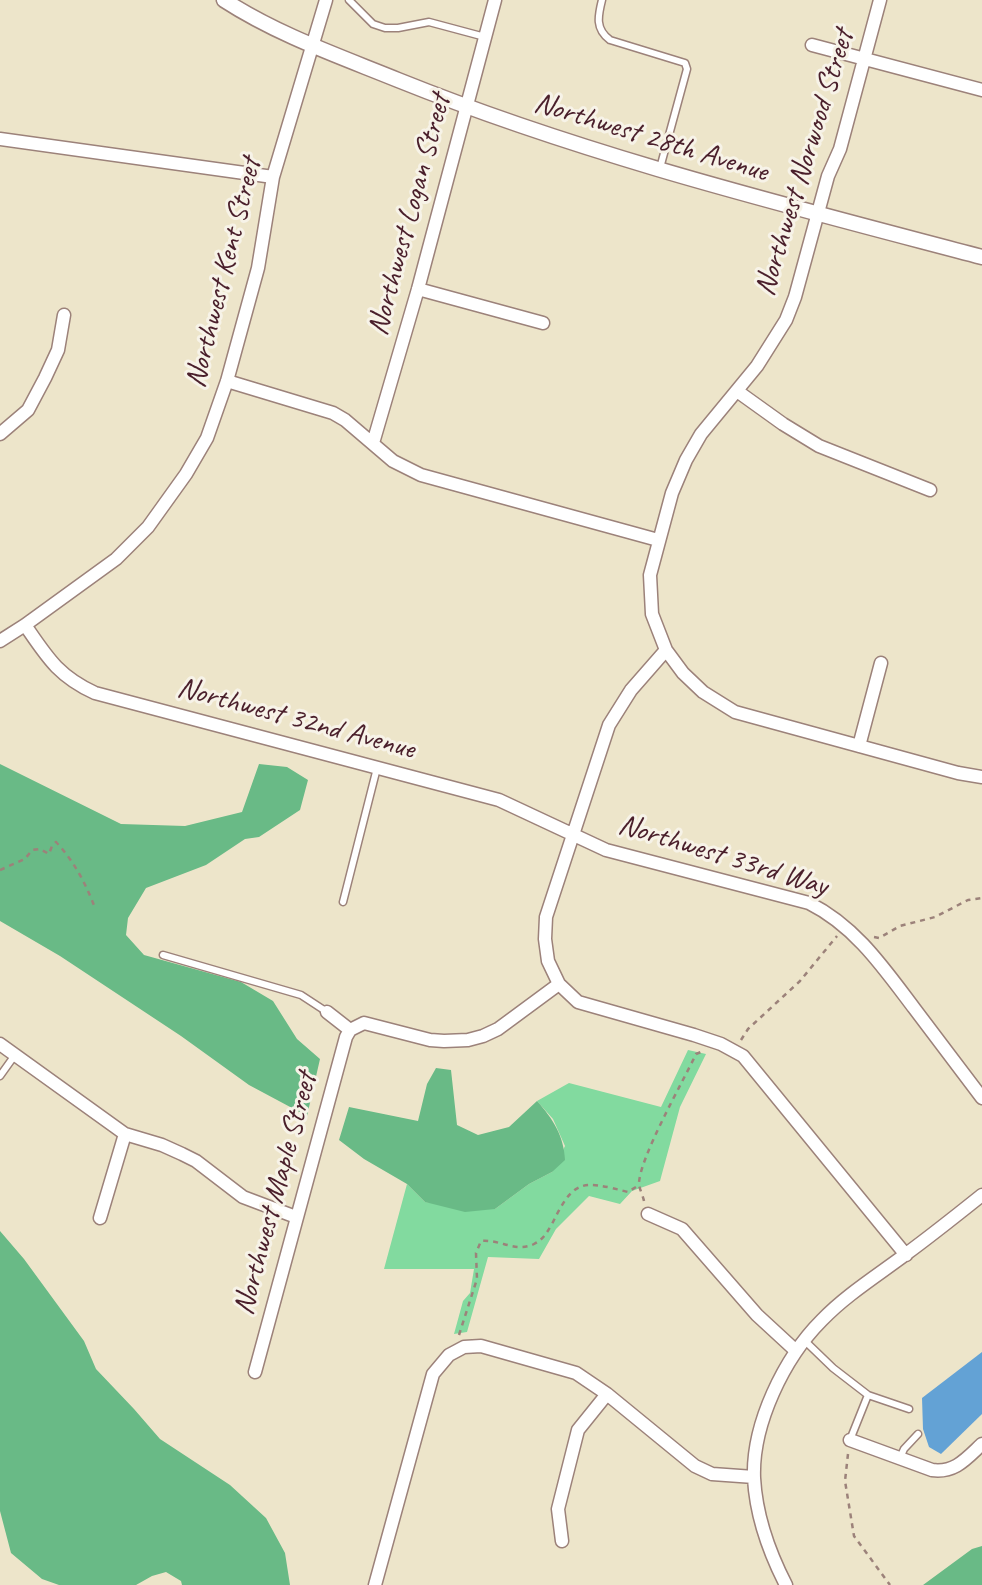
<!DOCTYPE html>
<html>
<head>
<meta charset="utf-8">
<style>
	body { margin:0 }
	canvas { display:block; background:#ede5ca }
</style>
</head>
<body>
<canvas width="982" height="1585"></canvas>
<script>
const context = document.querySelector('canvas').getContext('2d');
context.lineJoin = 'round';
function fill(path, color) { context.fillStyle = color; context.fill(path, 'evenodd'); }
function strokePath(path, color, width, dash) { context.strokeStyle = color; context.lineWidth = width; context.lineCap = dash ? 'butt' : 'round'; context.setLineDash(dash || []); context.stroke(path); }
function label(font, color, halo, rows, align = 'center') {
  context.font = font + ' Caveat,sans-serif'; context.lineWidth = 6; context.setLineDash([]); context.textBaseline = 'middle'; context.strokeStyle = halo; context.fillStyle = color; for (const [text, x, y, turn = 0] of rows) {
    context.save(); context.translate(x, y); context.rotate((+turn || 0) * Math.PI / 180); context.textAlign = isNaN(turn) ? turn : align; if (halo) context.strokeText(text, 0, 0); context.fillText(text, 0, 0); context.restore();
  }
}
const green = new Path2D(`
	M688 1050 706 1054 680 1107 660 1181 632 1191 620 1204 589 1196 556 1229 539 1259 488 1257 467 1332 454 1334 463 1301 470 1293 474 1269H384L407 1184 425 1202 495 1209 529 1184 552 1172 565 1146 553 1119 537 1101 569 1083 661 1107Z`);
const forest = new Path2D(`
	M0 764 121 824 185 826 242 812 259 764 287 767 308 780 300 810 259 837 245 839 206 865 146 888 128 918 126 935 144 955 241 982 273 1001 297 1039 320 1059 307 1116 249 1085 181 1036 60 956 0 921Z
	M436 1068 451 1070 457 1125 478 1135 509 1127 537 1101C553 1119 564 1136 565 1160L552 1172 529 1184 495 1209 465 1212 425 1202 407 1184 364 1159 339 1140 349 1107 418 1121 427 1084Z
	M0 1231 24 1259 84 1341 96 1369 134 1409 160 1439 230 1485 266 1518 285 1553 290 1585H182L181 1581 166 1572 152 1576 136 1585H59L42 1579 11 1553 0 1511Z
	M982 1546V1585H923L972 1549Z`);
const water = new Path2D(`
	M982 1352V1414L941 1454 929 1447 923 1429 922 1398Z`);
const path = new Path2D(`
	M0 870 25 859 32 850 40 849 49 854 52 846 56 842C74 861 86 884 95 908
	M874 937 879 938 900 926 935 917 968 900 982 898
	M741 1040 748 1029 800 981 837 936
	M644 1201C643 1196 640 1190 639 1185 638 1160 684 1080 696 1054L701 1052
	M459 1335 477 1279 476 1253 481 1241C500 1239 516 1253 534 1244 544 1239 547 1232 552 1224 574 1179 581 1180 628 1192L639 1185
	M848 1454 845 1481 854 1536 890 1585`);
const service = new Path2D(`
	M349 0 373 24 385 28H398L429 22 485 37
	M602 0C598 16 595 29 610 40L685 63 687 69 660 168
	M343 902 377 768
	M163 955 301 995 327 1012
	M0 1076 15 1055
	M804 1340 833 1368 868 1395 909 1409
	M850 1440 868 1395
	M900 1458 904 1449 918 1434`);
const minor = new Path2D(`
	M880 0 840 149 828 176 795 297 786 320 757 366 701 434 686 460 672 493 650 575 652 614 666 650 683 673 703 692 735 712 958 773 982 777
	M812 45 982 90
	M0 139 273 177
	M418 289 543 323
	M227 381 333 413 345 420 393 461 421 475 658 540
	M737 391 783 424 819 446 930 490
	M0 434 28 410 45 378 58 350 64 315
	M373 443 418 289 495 0
	M25 625C47 657 58 676 95 693L499 800 606 850 809 903C855 926 883 967 914 1008 937 1038 959 1068 982 1098
	M0 641 25 625 116 559 148 527 186 474 207 438 227 381 258 268 273 177 326 0
	M666 650 631 690 609 725 546 917 545 939 548 961 559 984 578 1002 694 1035 721 1044 743 1056 906 1255
	M859 746 881 663
	M327 1012 350 1030 364 1023 430 1040 444 1041 468 1040 483 1036 498 1029 559 984
	M0 1044 125 1134 162 1145 182 1154 196 1161 243 1197 296 1217
	M648 1214 682 1229 757 1315 795 1350
	M100 1218 125 1134
	M255 1372 346 1037 350 1030
	M850 1440 932 1470C955 1473 966 1459 982 1444
	M562 1541 558 1509 578 1430 607 1394
	M375 1585 433 1374 449 1355 464 1347 481 1346 576 1373 607 1394 695 1466 712 1474 754 1477
	M786 1585C769 1552 756 1515 754 1478 752 1424 784 1358 822 1320 846 1295 878 1275 906 1254 932 1235 957 1215 982 1195`);
const tertiary = new Path2D(`
	M224 0C278 35 339 56 398 80 587 156 785 205 982 257`);
const streetNames = [
	["Northwest 28th Avenue",651,138,17],
	["Northwest Norwood Street",805,163,-73],
	["Northwest Logan Street",410,215,-75],
	["Northwest Kent Street",224,273,-76],
	["Northwest 32nd Avenue",296,719,15],
	["Northwest 33rd Way",723,856,17],
	["Northwest Maple Street",276,1194,-75]
];
fill(green, '#82da9f');
fill(forest, '#69ba86');
fill(water, '#63a2d5');
strokePath(service, '#9c827a', 9);
strokePath(minor, '#9c827a', 15);
strokePath(tertiary, '#9c827a', 17);
strokePath(path, '#9c827a', 2.5, [5, 5]);
strokePath(service, '#fff', 6);
strokePath(minor, '#fff', 12);
strokePath(tertiary, '#fff', 14);
label('30px', '#4a1f2b', '#f7f3e8', streetNames);
</script>
</body>
</html>
